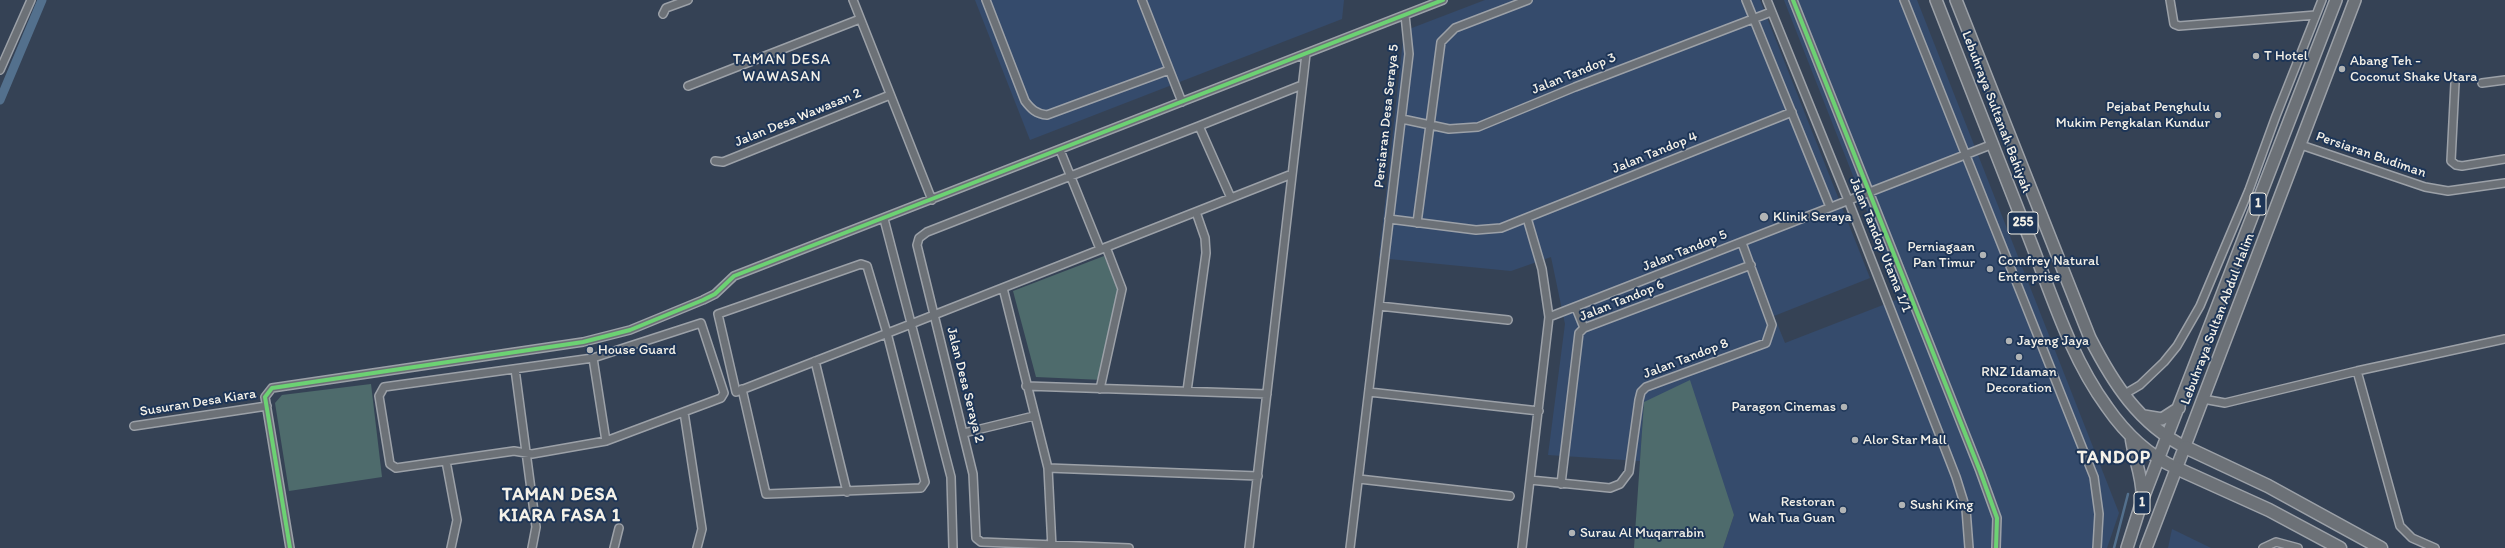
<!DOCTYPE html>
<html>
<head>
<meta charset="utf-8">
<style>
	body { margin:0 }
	canvas { display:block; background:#354255 }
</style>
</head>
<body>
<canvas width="2505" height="548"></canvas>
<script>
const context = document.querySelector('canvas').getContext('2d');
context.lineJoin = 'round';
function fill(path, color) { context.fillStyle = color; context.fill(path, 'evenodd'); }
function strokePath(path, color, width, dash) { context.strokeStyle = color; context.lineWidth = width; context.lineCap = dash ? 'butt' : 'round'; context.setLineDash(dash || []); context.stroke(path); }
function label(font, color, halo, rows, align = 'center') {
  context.font = font + ' Itim,sans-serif'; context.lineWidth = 4; context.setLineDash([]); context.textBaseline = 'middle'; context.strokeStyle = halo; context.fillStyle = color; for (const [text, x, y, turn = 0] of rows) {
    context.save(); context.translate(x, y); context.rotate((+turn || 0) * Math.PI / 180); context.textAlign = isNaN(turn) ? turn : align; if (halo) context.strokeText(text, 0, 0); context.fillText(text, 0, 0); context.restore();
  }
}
const built = new Path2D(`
	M975 0H1344L1342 19 1030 140Z
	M1485 0H1760L1870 278 1774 316 1785 343 1901 298 1784 0H1917L2119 513 2107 548H1723L1734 515 1644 402 1640 461 1548 455 1565 324 1551 257 1511 271 1379 258 1404 31Z
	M2172 529 2211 548H2168Z`);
const green = new Path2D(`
	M1104 256 1118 290 1103 380 1036 377 1013 291Z
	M1690 380 1734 515 1723 548H1634L1644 402Z
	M371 384 382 477 289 491 275 403 282 395Z`);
const stream = new Path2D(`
	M2114 548 2128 494`);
const canal = new Path2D(`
	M0 100 42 0`);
const minor = new Path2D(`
	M853 0 932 200
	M986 0 1025 101C1031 109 1036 114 1047 115L1169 70
	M1142 0 1182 102
	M1746 0 1830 207
	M1767 0 1848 200 1956 477 1966 509 1969 548
	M1793 0 1980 471 1997 518 1996 548
	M1904 0 2094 477 2099 514 2097 548
	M2170 0 2174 24 2179 26 2316 15
	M663 14 666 8 688 0
	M0 70 31 0
	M2455 83 2451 161 2456 165 2462 166 2505 159
	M2482 83 2505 80
	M688 86 860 19
	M1402 119 1449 129 1478 127 1575 87 1771 12
	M1199 126 1302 85
	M2301 145 2425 187 2448 191 2505 183
	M1060 150 1100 249
	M715 161 723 162 890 95
	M884 219 951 477 953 548
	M1389 219 1476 230 1501 228 1792 112
	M1417 223 1441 42 1455 28 1528 0
	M1003 288 1048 468 1052 548
	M1379 306 1508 320
	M1576 308 1584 328
	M1549 317 1993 144
	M701 323 724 393 721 398 606 441 532 454 514 451 396 468 390 464 379 396 384 387 593 358Z
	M593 358 606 441
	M815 361 847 492
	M515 369 536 527 532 548
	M2357 371 2400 526 2412 538 2435 548
	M1026 386 1267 394
	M742 389 766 494 921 488 925 482 887 333 867 266 861 264 718 314 736 392C794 369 853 347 911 324L1292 174
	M1100 389 1122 289 1106 247
	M1187 391 1206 253 1205 238 1196 212
	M1369 392 1539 411
	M2123 395 2140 385 2164 362 2177 346 2200 306 2249 190 2276 116 2322 0
	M2203 399 2225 403 2357 371 2505 339
	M684 412 702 529 697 548
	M134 426 267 406
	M964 433 1034 416
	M446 461 457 520 451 548
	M1048 468 1258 476
	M1359 479 1510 496
	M1530 480 1610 488 1620 484 1629 472 1639 400 1641 392 1646 387 1766 343 1772 325 1742 243
	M1561 484 1579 333 1584 328 1751 265
	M290 548 265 397 272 388 583 342 630 330 703 300 715 294 734 276 1443 0
	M614 548 619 528
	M1129 548 981 542 976 538 973 474 917 245 919 238 927 232 1199 126 1231 198
	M1249 548 1306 54
	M1350 548 1409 54 1405 15
	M1522 548 1549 317 1542 269 1527 218
	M2263 548 2276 542 2298 548`);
const primary = new Path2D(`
	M1936 0C1967 80 1999 160 2030 240 2052 296 2071 358 2107 407 2125 433 2148 455 2176 468
	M1956 0 2090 338C2113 383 2139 424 2185 447
	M2144 416 2162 419 2179 408
	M2131 436C2133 457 2143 476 2142 497
	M2127 548 2142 501 2336 0
	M2146 548 2355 0`);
const motorway = new Path2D(`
	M2185 447 2268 486 2381 548
	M2176 468 2269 510 2340 548`);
const cycleway = new Path2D(`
	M1793 0 1980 471 1997 518 1996 548
	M290 548 265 397 272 388 583 342 630 330 703 300 715 294 734 276 1443 0`);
const markers = [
	[2256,56,4,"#b1b4b5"],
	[2342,69,4,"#b1b4b5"],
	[2218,115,4,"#b1b4b5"],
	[1764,217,5,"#b1b4b5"],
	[1983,255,4,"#b1b4b5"],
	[1990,269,4,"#b1b4b5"],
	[2009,341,4,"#b1b4b5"],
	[590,350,4,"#b1b4b5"],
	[2019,357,4,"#b1b4b5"],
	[1844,407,4,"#b1b4b5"],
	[1855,440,4,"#b1b4b5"],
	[1902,505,4,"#b1b4b5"],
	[1843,510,4,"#b1b4b5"],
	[1572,533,4,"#b1b4b5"]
];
const shields = [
	[2258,204,16],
	[2023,223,30],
	[2142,503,16]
];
const shieldNames = [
	["1",2258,204],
	["255",2023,223],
	["1",2142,503]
];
const poiNames = [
	["T Hotel",2264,56],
	["Abang Teh -",2350,61],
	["Coconut Shake Utara",2350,77],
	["Pejabat Penghulu",2210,107,"right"],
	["Mukim Pengkalan Kundur",2210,123,"right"],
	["Klinik Seraya",1773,217],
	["Perniagaan",1975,247,"right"],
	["Pan Timur",1975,263,"right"],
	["Comfrey Natural",1998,261],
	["Enterprise",1998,277],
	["Jayeng Jaya",2017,341],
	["House Guard",598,350],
	["RNZ Idaman",2019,372,"center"],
	["Decoration",2019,388,"center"],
	["Paragon Cinemas",1836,407,"right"],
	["Alor Star Mall",1863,440],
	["Restoran",1835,502,"right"],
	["Wah Tua Guan",1835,518,"right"],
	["Sushi King",1910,505],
	["Surau Al Muqarrabin",1580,533]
];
const streetNames = [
	["Jalan Tandop 3",1574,74,-22],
	["Lebuhraya Sultanah Bahiyah",1996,112,69],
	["Persiaran Desa Seraya 5",1387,116,-84],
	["Jalan Desa Wawasan 2",798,118,-22],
	["Jalan Tandop 4",1655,153,-22],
	["Persiaran Budiman",2371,155,19],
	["Jalan Tandop Utama 1/1",1880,245,68],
	["Jalan Tandop 5",1685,251,-22],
	["Jalan Tandop 6",1622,301,-22],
	["Lebuhraya Sultan Abdul Halim",2218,319,-69],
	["Jalan Tandop 8",1686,359,-21],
	["Jalan Desa Seraya 2",965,385,76],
	["Susuran Desa Kiara",198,403,-9]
];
const neighbourhoodNames = [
	["TAMAN DESA",782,60],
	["WAWASAN",782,77]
];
const districtNames = [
	["TANDOP",2114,458],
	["TAMAN DESA",560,495],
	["KIARA FASA 1",560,516]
];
fill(built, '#354b6c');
fill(green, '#4e6b6c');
strokePath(stream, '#53708d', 2.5);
strokePath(canal, '#53708d', 9);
strokePath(minor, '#9ca1a8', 10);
strokePath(primary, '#9ca1a8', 14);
strokePath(motorway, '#9ca1a8', 15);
strokePath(minor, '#6c7177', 7);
strokePath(primary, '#6c7177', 11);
strokePath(motorway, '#6c7177', 12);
strokePath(cycleway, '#6cd273', 4);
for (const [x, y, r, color] of markers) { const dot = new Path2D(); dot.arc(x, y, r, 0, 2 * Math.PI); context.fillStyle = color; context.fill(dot); strokePath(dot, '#1d3557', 1.5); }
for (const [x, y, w] of shields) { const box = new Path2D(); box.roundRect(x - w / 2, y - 11, w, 22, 3); context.fillStyle = '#1d3557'; context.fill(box); strokePath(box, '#f4f1e8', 1); }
label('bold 13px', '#f4f1e8', null, shieldNames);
label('14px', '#f4f1e8', '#1d3557', poiNames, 'left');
label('14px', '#f4f1e8', '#1d3557', streetNames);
context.letterSpacing = '1px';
label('15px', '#f4f1e8', '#1d3557', neighbourhoodNames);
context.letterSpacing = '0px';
context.letterSpacing = '1px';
label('bold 18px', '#f4f1e8', '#1d3557', districtNames);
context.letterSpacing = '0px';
</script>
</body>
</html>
